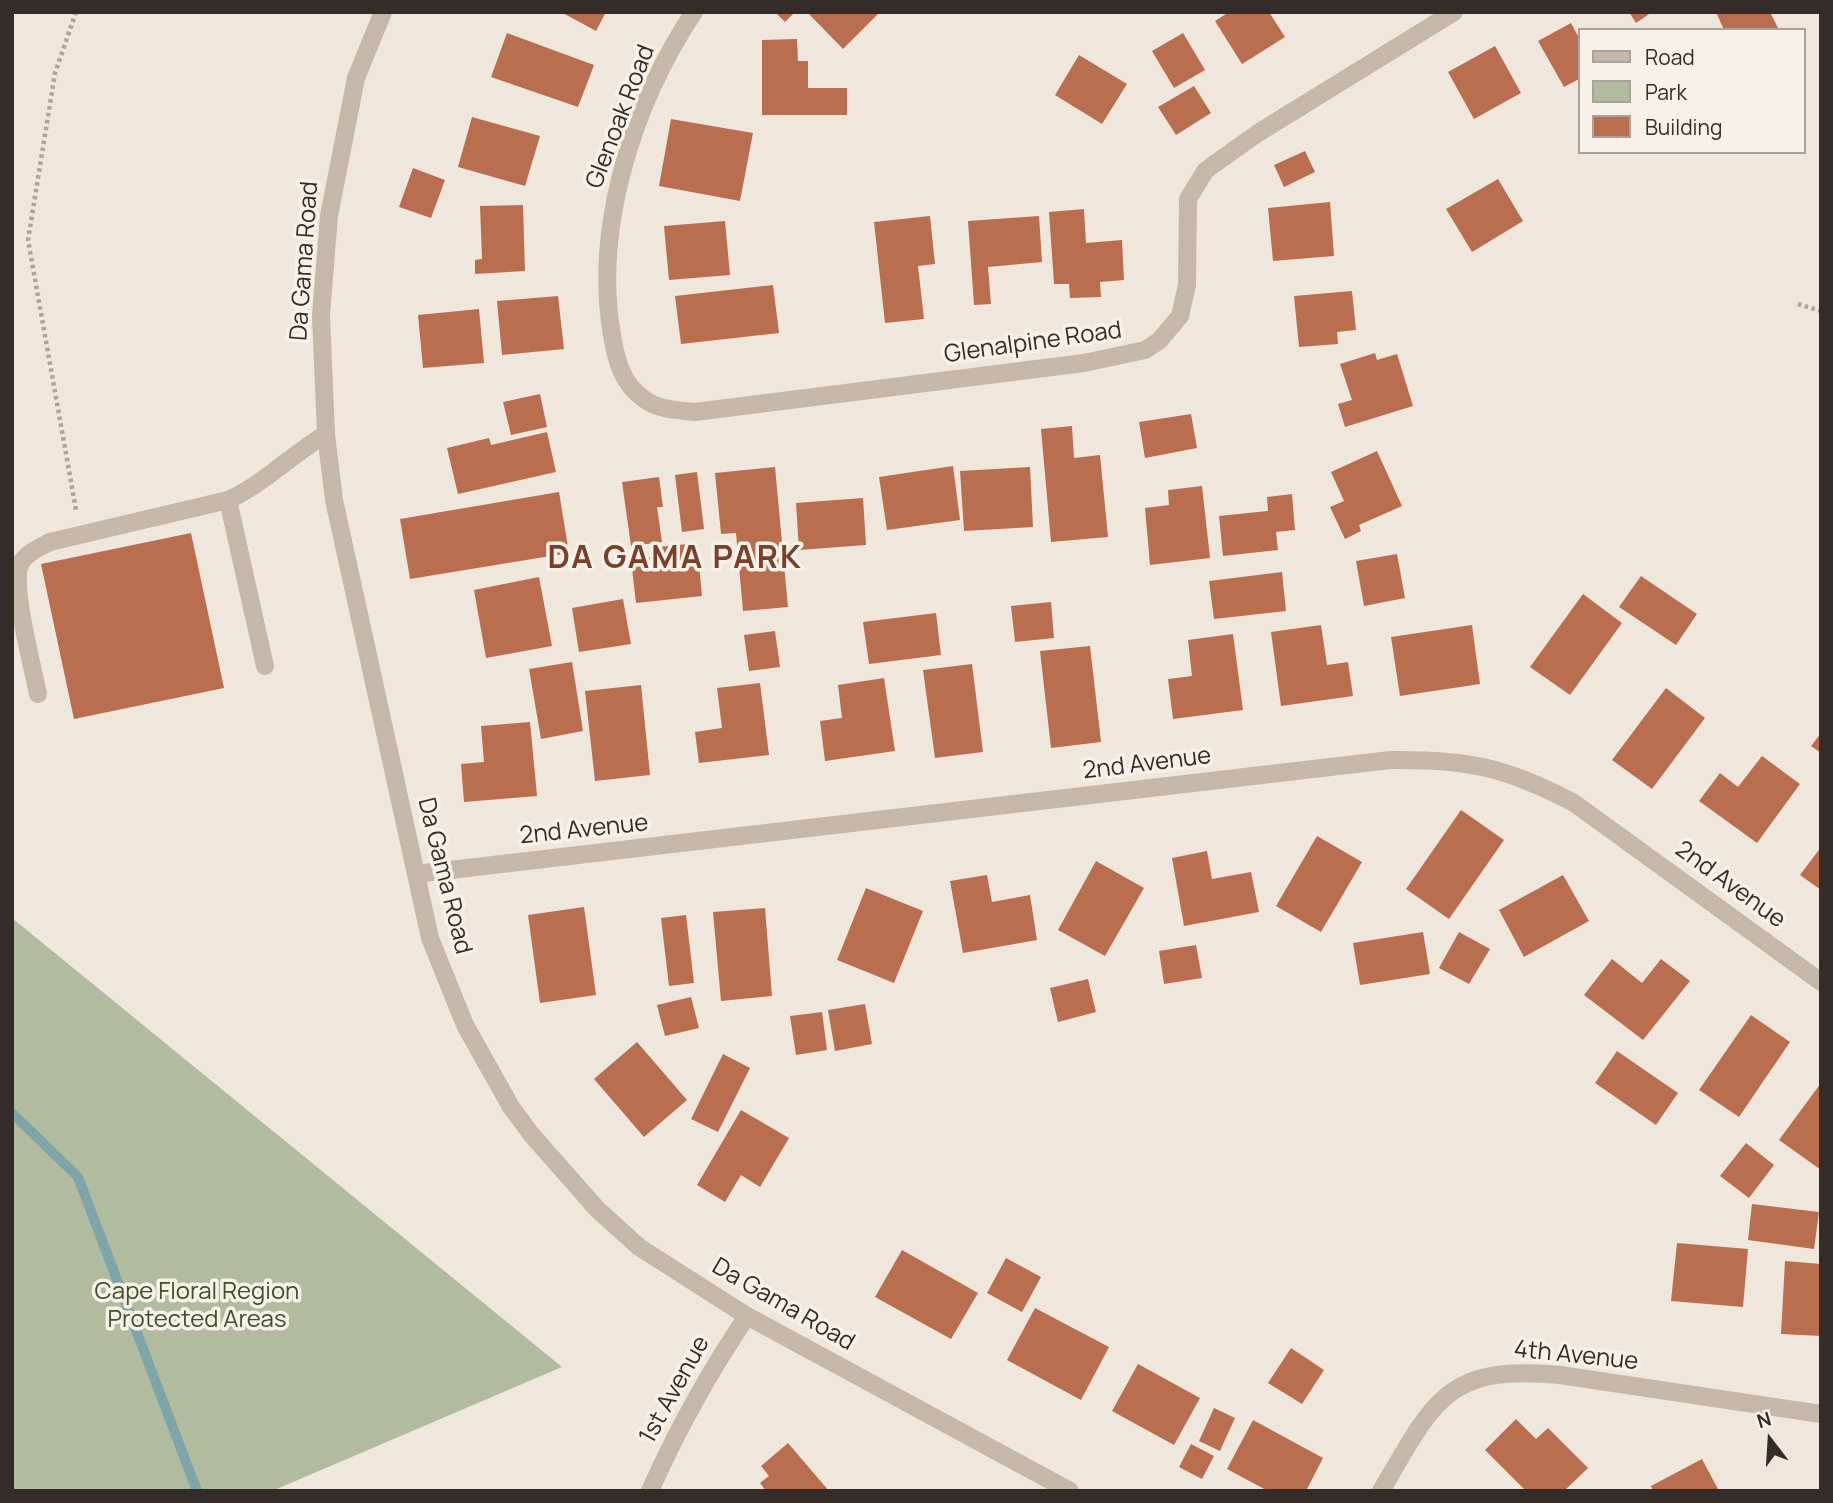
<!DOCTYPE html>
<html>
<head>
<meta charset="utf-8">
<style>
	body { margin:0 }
	#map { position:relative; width:1833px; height:1503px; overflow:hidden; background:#efe7dc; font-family:Manrope,sans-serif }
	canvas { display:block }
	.frame { position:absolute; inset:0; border:14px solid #342c28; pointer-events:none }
	.legend { position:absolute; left:1578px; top:28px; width:228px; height:126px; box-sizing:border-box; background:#f7f1e8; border:2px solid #a9a29b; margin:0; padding:9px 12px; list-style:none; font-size:21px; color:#342c28 }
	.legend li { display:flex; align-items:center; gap:14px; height:35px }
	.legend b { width:35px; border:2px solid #a9a29b }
	.north { position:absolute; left:1735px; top:1405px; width:70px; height:70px; -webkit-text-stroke:5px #f7f1e8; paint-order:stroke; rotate:343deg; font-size:19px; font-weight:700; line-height:28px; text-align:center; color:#342c28 }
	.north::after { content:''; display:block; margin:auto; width:24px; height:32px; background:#342c28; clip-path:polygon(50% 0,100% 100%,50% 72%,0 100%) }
</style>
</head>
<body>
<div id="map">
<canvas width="1833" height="1503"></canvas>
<div class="frame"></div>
<ul class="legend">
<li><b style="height:9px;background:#c6b8a9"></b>Road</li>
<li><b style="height:19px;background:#b1bc9e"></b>Park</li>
<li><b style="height:19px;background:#b96e50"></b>Building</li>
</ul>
<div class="north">N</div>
</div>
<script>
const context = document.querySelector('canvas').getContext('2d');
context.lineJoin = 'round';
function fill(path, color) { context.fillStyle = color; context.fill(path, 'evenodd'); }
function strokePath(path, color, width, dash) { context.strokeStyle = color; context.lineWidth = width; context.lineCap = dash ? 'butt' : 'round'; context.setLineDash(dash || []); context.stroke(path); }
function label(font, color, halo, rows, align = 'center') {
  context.font = font + ' Manrope,sans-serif'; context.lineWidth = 7; context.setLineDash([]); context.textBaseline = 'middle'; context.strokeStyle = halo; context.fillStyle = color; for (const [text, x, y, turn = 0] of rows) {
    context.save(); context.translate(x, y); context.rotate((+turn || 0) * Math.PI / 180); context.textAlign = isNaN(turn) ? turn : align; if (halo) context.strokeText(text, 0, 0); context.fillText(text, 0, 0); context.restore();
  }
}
const green = new Path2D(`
	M12 918 562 1367 272 1491H12Z`);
const stream = new Path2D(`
	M12 1113 78 1177 197 1491`);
const building = new Path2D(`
	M561 12H606L596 31Z
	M775 12H795L785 22Z
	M807 12H880L843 49Z
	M1229 12H1269L1285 37 1242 64 1215 21Z
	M1629 12H1652L1636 23Z
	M1716 12H1770L1779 30H1724Z
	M1571 23 1579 38V79L1564 87 1538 41Z
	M507 33 594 65 578 107 491 77Z
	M1183 33 1205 70 1174 88 1152 51Z
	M797 39 798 61H808V88H847V115H762V40Z
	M1495 46 1521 93 1474 119 1448 72Z
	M1079 55 1127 84 1102 124 1055 95Z
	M1194 86 1211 113 1176 135 1158 107Z
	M472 117 540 136 525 186 458 167Z
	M671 119 753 133 740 201 659 186Z
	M1305 151 1315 172 1284 187 1274 165Z
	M413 168 445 180 431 218 399 207Z
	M1498 179 1523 221 1472 252 1446 209Z
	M1330 202 1334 256 1273 261 1268 208Z
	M523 205 525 271 475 274V260L482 259 480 206Z
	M1084 209 1086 243 1122 240 1124 280 1100 282 1101 297 1070 298 1069 284H1054L1049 212Z
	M930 216 935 264 918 266 924 319 885 323 874 222Z
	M1039 216 1042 262 988 267 991 304 974 305 968 221Z
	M725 221 730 275 669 280 664 226Z
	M773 285 779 333 681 344 675 296Z
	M1352 291 1356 330 1337 332 1338 344 1299 347 1294 296Z
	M558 296 564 349 502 355 497 301Z
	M479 309 484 363 423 368 418 315Z
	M1375 353 1377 360 1397 354 1413 406 1345 427 1338 404 1352 400 1340 364Z
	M540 394 547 427 511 435 503 402Z
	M1191 414 1197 448 1145 458 1139 422Z
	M1072 426 1074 458 1100 455 1108 537 1051 542 1041 429Z
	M547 432 556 472 458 494 447 448 489 438 491 445Z
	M1377 451 1402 506 1359 525 1361 531 1345 539 1330 507 1344 501 1331 472Z
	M953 466 960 520 887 530 879 477Z
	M775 467 788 607 743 611 736 533 721 534 715 473Z
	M1030 467 1033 527 964 531 960 471Z
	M697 472 704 529 682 532 675 475Z
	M659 477 663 507H657L662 542 631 546 622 482Z
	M1202 486 1210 558 1150 565 1145 508 1169 505 1168 490Z
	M559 492 569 553 410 579 400 519Z
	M1292 494 1295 530 1276 532 1278 550 1223 556 1219 516 1268 511 1267 497Z
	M863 498 866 545 799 550 796 503Z
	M191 533 224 688 74 719 41 564Z
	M697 543 702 596 636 603 631 560 660 556 659 547Z
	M1397 554 1405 598 1364 606 1356 561Z
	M1282 572 1286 611 1214 619 1209 581Z
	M1641 576 1697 614 1676 645 1619 607Z
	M539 577 552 646 486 658 474 590Z
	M1583 594 1622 623 1570 695 1530 667Z
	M623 599 631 644 579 652 572 608Z
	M1051 602 1054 638 1015 642 1011 606Z
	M936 613 941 655 869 664 863 622Z
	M1321 625 1327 665 1348 662 1353 696 1281 706 1271 632Z
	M1472 625 1480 684 1400 696 1391 637Z
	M775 631 780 667 749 671 744 635Z
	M1233 634 1243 710 1173 719 1168 679 1192 676 1188 640Z
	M1090 646 1101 742 1051 748 1040 651Z
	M572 662 583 731 541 739 529 669Z
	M972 664 983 752 935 758 923 670Z
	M884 678 895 751 825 761 820 721 842 718 838 685Z
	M760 683 769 755 699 763 695 732 722 728 717 688Z
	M641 685 650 775 595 781 585 691Z
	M1666 688 1705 718 1652 789 1612 760Z
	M530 722 537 796 464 802 461 764 484 762 481 726Z
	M1821 733V753L1811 746Z
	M1762 756 1800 784 1757 843 1699 801 1720 773 1738 787Z
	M1461 810 1504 840 1449 919 1406 889Z
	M1317 836 1362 862 1321 932 1276 906Z
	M1821 847V890L1800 875Z
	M1207 851 1212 879 1251 872 1259 912 1184 926 1172 858Z
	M1096 861 1144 888 1105 956 1058 930Z
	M987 875 992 902 1030 895 1037 940 963 953 950 881Z
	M1563 875 1589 921 1524 957 1499 910Z
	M866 888 923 911 894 983 837 960Z
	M584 907 596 995 540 1003 528 915Z
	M765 908 772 996 721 1001 713 912Z
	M686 915 694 983 669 986 661 918Z
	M1423 932 1430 974 1360 985 1353 943Z
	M1459 932 1490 949 1469 984 1439 968Z
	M1196 945 1202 978 1164 984 1159 951Z
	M1612 959 1642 983 1661 959 1690 981 1643 1040 1584 995Z
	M1088 979 1096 1012 1058 1022 1050 988Z
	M691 997 699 1028 665 1036 657 1005Z
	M865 1004 872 1044 835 1051 828 1010Z
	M822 1012 827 1050 796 1055 790 1016Z
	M1751 1015 1790 1042 1739 1117 1699 1090Z
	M637 1042 687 1100 644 1137 594 1079Z
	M1617 1051 1678 1093 1656 1125 1595 1083Z
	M723 1054 750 1068 718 1132 691 1119Z
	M1821 1083V1170L1779 1140Z
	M741 1110 789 1138 760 1187 741 1175 725 1202 697 1185Z
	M1746 1143 1774 1165 1749 1198 1720 1176Z
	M1752 1204 1819 1212 1814 1249 1748 1240Z
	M1677 1243 1748 1249 1743 1307 1671 1301Z
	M902 1250 978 1293 951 1339 875 1297Z
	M1006 1258 1041 1277 1022 1312 987 1293Z
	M1785 1261 1821 1264V1336L1781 1334Z
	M1035 1308 1109 1347 1081 1400 1007 1360Z
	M1291 1348 1324 1370 1302 1404 1268 1383Z
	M1138 1364 1200 1398 1174 1445 1112 1411Z
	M1214 1408 1235 1418 1220 1451 1199 1441Z
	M1516 1419 1536 1439 1548 1428 1588 1468 1564 1491H1526L1485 1450Z
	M1253 1420 1323 1458 1306 1491H1268L1227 1469Z
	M788 1443 829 1491H766L760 1483 769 1476 761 1466Z
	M1191 1444 1214 1456 1202 1479 1179 1467Z
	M1702 1459 1719 1491H1653L1651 1486Z`);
const path = new Path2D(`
	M76 12 55 73 28 240 76 510
	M1798 304 1821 311`);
const minor = new Path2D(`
	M383 12 356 78 329 216 321 315 326 434 334 500 430 938 465 1025 511 1107 531 1134 597 1209 639 1247 747 1316 1070 1491
	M694 12C634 102 593 227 612 335 616 360 622 384 644 399 659 410 677 410 695 412L1084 363 1145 350 1159 341 1180 316 1187 285 1188 199 1206 170 1258 133 1454 12
	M228 500 265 666
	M38 694C33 668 11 586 20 565 25 553 39 548 50 542L228 500C264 484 292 454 326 434
	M416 874 1390 760C1467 759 1506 767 1574 803L1821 982
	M650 1491C677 1430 710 1371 747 1316
	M1381 1491C1434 1401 1446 1364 1560 1375L1821 1414`);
const streetNames = [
	["Glenoak Road",621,117,-69],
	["Da Gama Road",305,261,-86],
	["Glenalpine Road",1033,343,-8],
	["2nd Avenue",1147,764,-7],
	["2nd Avenue",584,830,-6],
	["Da Gama Road",444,876,76],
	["2nd Avenue",1730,885,36],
	["Da Gama Road",783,1305,30],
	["4th Avenue",1576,1356,6],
	["1st Avenue",675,1390,-61]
];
const parkNames = [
	["Cape Floral Region",197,1292],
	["Protected Areas",197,1320]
];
const districtNames = [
	["DA GAMA PARK",675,559]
];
fill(green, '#b1bc9e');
strokePath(stream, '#7ea5a9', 10);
fill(building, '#b96e50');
strokePath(path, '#b1a294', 4.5, [3.5, 3.5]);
strokePath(minor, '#c6b8a9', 18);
label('24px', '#342c28', '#f7f1e8', streetNames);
label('24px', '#424f2f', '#f7f1e8', parkNames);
context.letterSpacing = '2px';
label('bold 32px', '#7a412a', '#f7f1e8', districtNames);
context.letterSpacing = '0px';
</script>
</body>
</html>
